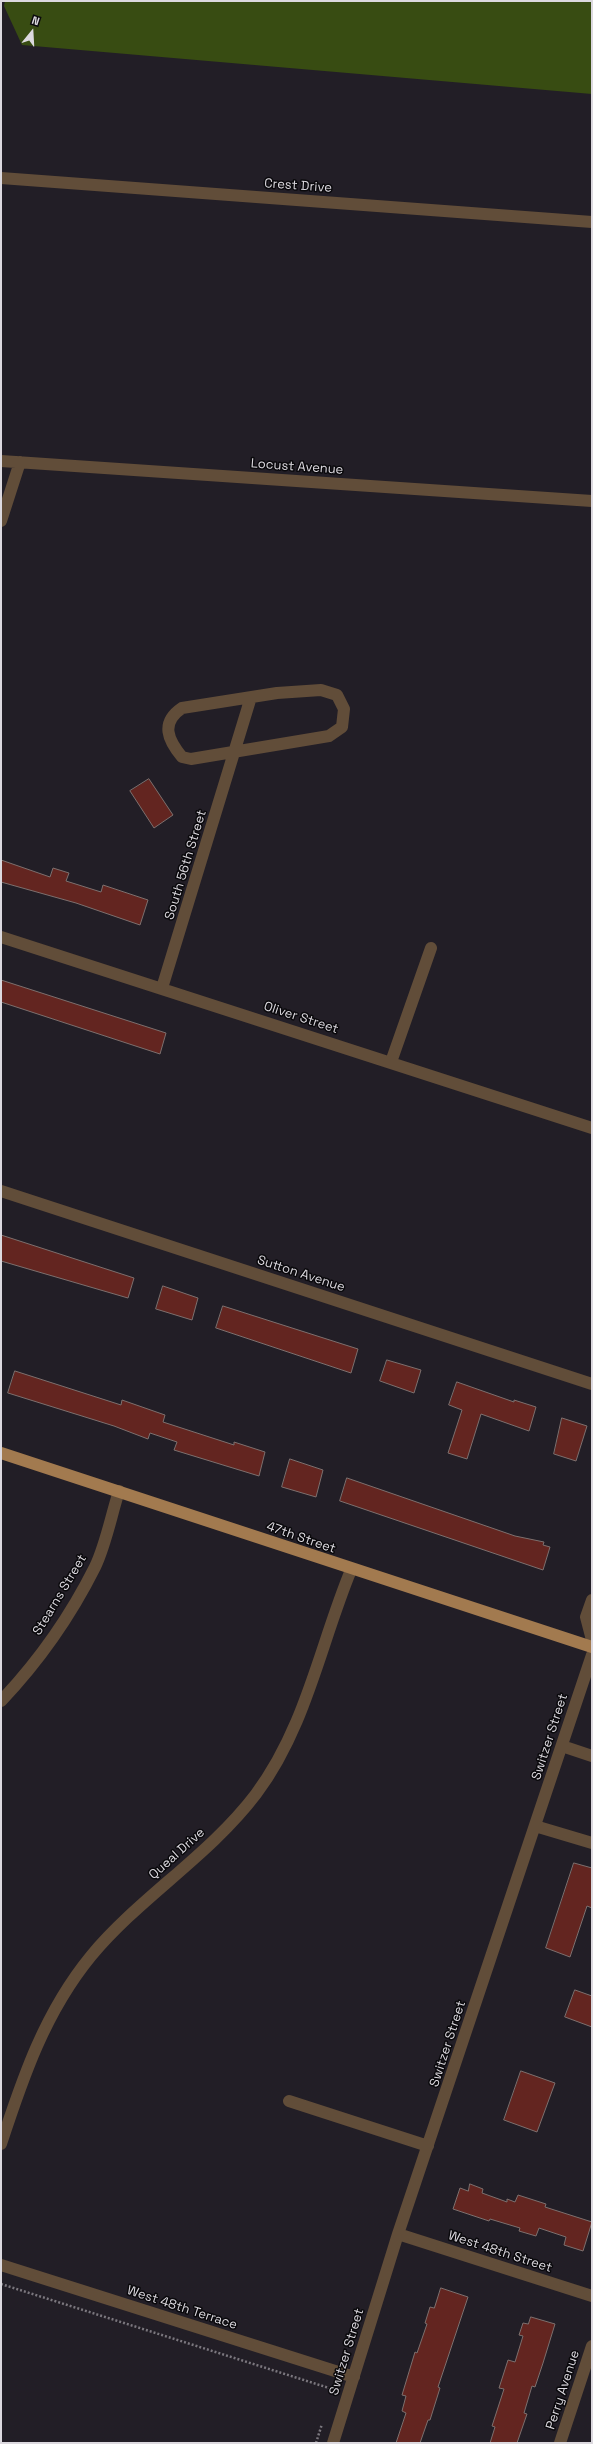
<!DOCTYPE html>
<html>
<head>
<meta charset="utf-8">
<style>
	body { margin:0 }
	#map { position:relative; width:593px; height:2444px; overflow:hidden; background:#221e26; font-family:"Space Grotesk",sans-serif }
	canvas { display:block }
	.frame { position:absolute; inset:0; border:2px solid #dcd9df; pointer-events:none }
	.north { position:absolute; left:12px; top:12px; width:40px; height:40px; -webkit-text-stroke:3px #0a090c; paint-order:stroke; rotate:18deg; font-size:11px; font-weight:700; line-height:16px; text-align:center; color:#dcd9df }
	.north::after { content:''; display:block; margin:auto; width:14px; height:18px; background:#dcd9df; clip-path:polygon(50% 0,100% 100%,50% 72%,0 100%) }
</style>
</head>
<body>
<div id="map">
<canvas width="593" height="2444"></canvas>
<div class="frame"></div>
<div class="north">N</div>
</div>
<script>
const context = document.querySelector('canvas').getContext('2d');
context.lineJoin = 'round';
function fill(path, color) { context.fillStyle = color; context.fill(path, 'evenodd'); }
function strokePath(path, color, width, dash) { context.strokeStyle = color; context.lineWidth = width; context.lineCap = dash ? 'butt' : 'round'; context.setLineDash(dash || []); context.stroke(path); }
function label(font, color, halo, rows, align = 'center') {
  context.font = font + ' "Space Grotesk",sans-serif'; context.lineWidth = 3; context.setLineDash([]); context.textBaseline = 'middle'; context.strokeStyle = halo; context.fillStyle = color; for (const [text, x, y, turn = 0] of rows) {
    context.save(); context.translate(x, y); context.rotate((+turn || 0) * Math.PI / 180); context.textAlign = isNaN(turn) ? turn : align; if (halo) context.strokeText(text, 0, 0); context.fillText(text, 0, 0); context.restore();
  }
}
const green = new Path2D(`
	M5 1H592V94L22 45 4 6Z`);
const building = new Path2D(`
	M149 779 173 815 154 828 130 791Z
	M1 860 50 877 53 868 69 873 66 881 101 892 103 885 148 900 140 925 76 903 1 882Z
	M1 980 166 1033 160 1054 1 1002Z
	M1 1235 134 1278 128 1298 1 1261Z
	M163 1286 198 1298 192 1320 156 1309Z
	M223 1306 358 1349 351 1373 216 1328Z
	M387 1360 421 1370 414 1393 380 1381Z
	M15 1371 121 1405 122 1400 165 1415 163 1422 234 1445V1442L265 1452 259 1476 174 1450 177 1442 150 1433 148 1439 114 1426 8 1393Z
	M457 1382 514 1402V1400L536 1407 529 1431 481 1414 467 1459 448 1453 462 1410 449 1405Z
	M562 1418 587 1426 576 1461 554 1454Z
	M290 1459 323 1470 316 1497 282 1487Z
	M347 1478 515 1536 544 1542 543 1545 550 1547 543 1570 340 1501Z
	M574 1863 592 1868V1908L587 1906 570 1957 546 1948Z
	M575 1990 592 1996V2027L565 2017Z
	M521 2071 555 2083 537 2132 504 2120Z
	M470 2184 483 2189 482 2193 507 2202V2199L515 2202 518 2195 546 2204 545 2207 592 2222 583 2251 564 2245 566 2237 539 2228 536 2236 519 2231 520 2228 490 2219 489 2221 453 2209 460 2188 468 2191Z
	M441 2288 468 2297 438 2387 440 2388 430 2420H428L420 2443H396L406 2413 402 2411 406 2396 402 2395 415 2352 417 2353 427 2324 425 2323 430 2307 434 2308Z
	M531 2317 555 2324 543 2363 535 2387 532 2386 524 2413 527 2414 517 2443H490L495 2427 492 2426 504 2389 499 2388 508 2360 515 2362 523 2336 519 2335 523 2323 528 2324Z`);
const path = new Path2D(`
	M1 2284 329 2388 331 2395
	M316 2443 322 2424`);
const minor = new Path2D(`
	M1 178 592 222
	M1 461 592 501
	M1 521 20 462
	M321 690 337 695 344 709 342 727 329 736 191 759 182 757C168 740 160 723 182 708L277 693Z
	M1 937 592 1128
	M162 988 251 697
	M391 1062 431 948
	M1 1191 592 1384
	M592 1600 586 1617 592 1640
	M1 1701C38 1662 71 1615 95 1567 106 1544 111 1516 119 1491
	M562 1746 592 1756
	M535 1826 592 1843
	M289 2101 428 2146
	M1 2144C23 2077 45 2012 91 1956 140 1897 209 1856 256 1794 306 1727 320 1645 351 1570
	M398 2234 592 2296
	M1 2265 354 2377
	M333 2443 398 2234 592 1655
	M560 2443 592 2346`);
const major = new Path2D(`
	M1 1453 592 1647`);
const streetNames = [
	["Crest Drive",298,186,4],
	["Locust Avenue",297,467,4],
	["South 56th Street",186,865,-73],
	["Oliver Street",301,1018,18],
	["Sutton Avenue",301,1274,18],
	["47th Street",301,1538,19],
	["Stearns Street",60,1595,-59],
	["Switzer Street",550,1737,-72],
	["Queal Drive",177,1854,-42],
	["Switzer Street",448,2044,-72],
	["West 48th Street",500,2252,18],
	["West 48th Terrace",182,2308,18],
	["Switzer Street",347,2352,-73],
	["Perry Avenue",563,2390,-72]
];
fill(green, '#384c12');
fill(building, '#632520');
strokePath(building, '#7d706e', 1);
strokePath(path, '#7b777e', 2.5, [2, 2]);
strokePath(minor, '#614d39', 12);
strokePath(major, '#a27a4f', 12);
label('13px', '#dcd9df', '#0a090c', streetNames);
</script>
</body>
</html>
